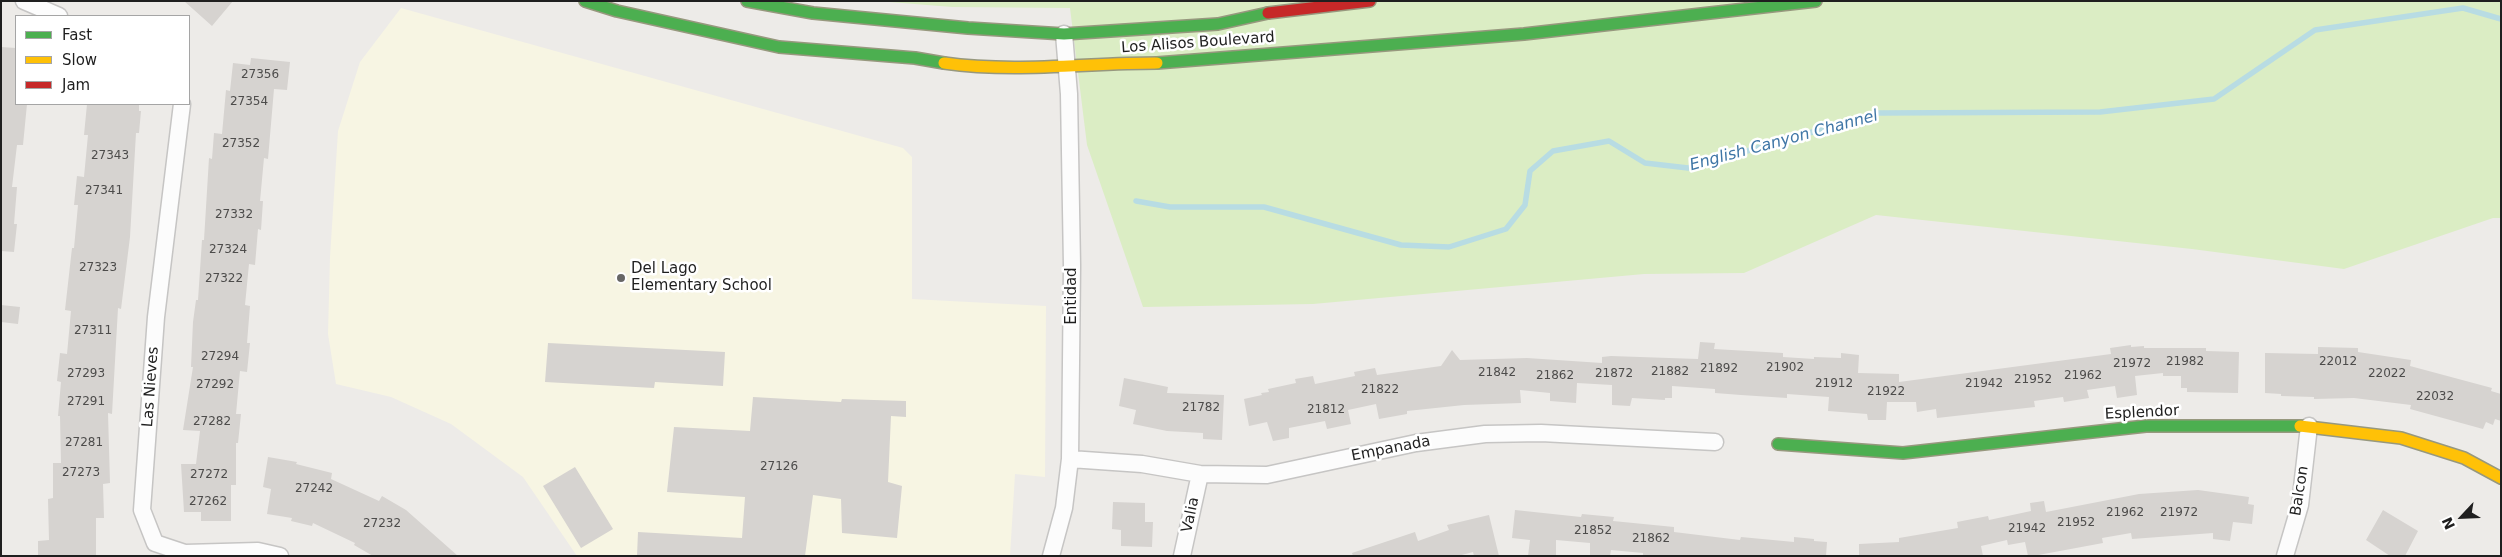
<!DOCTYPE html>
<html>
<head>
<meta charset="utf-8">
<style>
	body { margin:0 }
	#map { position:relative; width:2502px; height:557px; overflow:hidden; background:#edebe8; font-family:"DejaVu Sans",sans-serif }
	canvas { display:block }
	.frame { position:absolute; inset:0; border:2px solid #1f1f1f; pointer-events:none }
	.legend { position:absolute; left:15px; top:15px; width:175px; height:90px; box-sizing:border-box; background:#fff; border:1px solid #a5a5a5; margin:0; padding:6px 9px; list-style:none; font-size:15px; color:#1f1f1f }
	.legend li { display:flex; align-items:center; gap:10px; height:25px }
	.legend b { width:25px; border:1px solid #a5a5a5 }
	.north { position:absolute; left:2437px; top:492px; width:50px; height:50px; -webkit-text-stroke:4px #fff; paint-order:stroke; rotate:245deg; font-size:14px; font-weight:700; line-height:20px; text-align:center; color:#1f1f1f }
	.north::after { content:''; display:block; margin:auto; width:18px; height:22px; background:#1f1f1f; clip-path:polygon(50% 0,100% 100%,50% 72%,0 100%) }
</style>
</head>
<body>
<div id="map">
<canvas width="2502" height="557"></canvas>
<div class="frame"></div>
<ul class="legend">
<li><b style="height:6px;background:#4caf50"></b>Fast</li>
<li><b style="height:6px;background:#ffc107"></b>Slow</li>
<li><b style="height:6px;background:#c62828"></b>Jam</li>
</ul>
<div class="north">N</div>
</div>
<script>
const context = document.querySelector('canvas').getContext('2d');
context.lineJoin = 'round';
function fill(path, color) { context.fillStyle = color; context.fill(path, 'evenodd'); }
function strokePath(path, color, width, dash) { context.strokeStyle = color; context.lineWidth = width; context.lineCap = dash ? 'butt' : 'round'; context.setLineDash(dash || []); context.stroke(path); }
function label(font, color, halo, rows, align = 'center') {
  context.font = font + ' "DejaVu Sans",sans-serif'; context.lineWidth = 5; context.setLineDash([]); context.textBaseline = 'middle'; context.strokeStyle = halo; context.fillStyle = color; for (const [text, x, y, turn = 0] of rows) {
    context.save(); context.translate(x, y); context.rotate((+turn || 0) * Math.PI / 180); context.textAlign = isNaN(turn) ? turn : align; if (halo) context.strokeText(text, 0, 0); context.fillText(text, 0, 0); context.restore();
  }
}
const education = new Path2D(`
	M401 8 903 148 912 157V299L1046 306 1045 477 1015 474 1010 556H577L523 477 451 424 391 397 336 384 328 334 330 257 338 131 360 62Z`);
const grass = new Path2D(`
	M877 1H2501V218H2493L2344 269 2192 249 1876 215 1744 273 1644 274 1313 304 1143 307 1087 145 1070 8 952 7Z`);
const stream = new Path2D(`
	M1136 201 1170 207H1264L1401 245 1449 247 1506 229 1525 205 1530 171 1553 151 1609 141 1645 163 1688 168 1878 113 2100 112 2214 99 2315 30 2463 8 2501 19`);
const building = new Path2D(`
	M184 1H233L212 26Z
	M1 47 16 48V104H27L23 145H17L12 187H17L14 224H17L14 252 1 251Z
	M251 58 290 62 287 90 274 89 268 159 264 158 260 201H263L261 230 258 229 255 265 249 264 245 305 250 306 247 343H250L247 372 240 371 236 414H241L238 443H236V485H231V521H201V512H184L181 464H196L200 431 183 430 193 367H191L193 322 196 300H198L202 240H204L209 158 212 159 214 133 222 134 226 90 230 91 233 63 250 65Z
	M87 104H139V111H141L139 133H136L130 237 121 309 118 308 112 414 108 413 110 483 103 484 104 518H96V556H38V541L49 540 48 499 53 498V463H61L60 416H58L61 382 57 381 60 353 67 354 71 311 65 310 72 248H74L78 205H74L77 176 84 177 88 135H84Z
	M1 305 20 307 18 324 1 322Z
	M1700 342 1715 343 1714 349 1783 353V357L1814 359V357L1841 358V353L1859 355 1858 373 1899 374V382L2111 354 2110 348 2131 345V347L2144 346V348H2206V351L2239 352 2238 393 2187 392V388H2181V376H2163V373L2135 376 2137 395 2117 398 2115 386 2087 390 2089 398 2064 402 2063 397 2034 401 2035 407 1937 418 1936 409 1917 412 1916 402H1887L1886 420H1868L1867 414 1828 411 1829 397 1787 394V398L1741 395 1715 393V389L1672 386V398H1665V400L1632 398 1630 406 1612 405V385L1577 383 1576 403 1550 401V393L1520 390 1521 403 1464 405 1407 411V414L1379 419 1376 404 1348 410 1351 424 1327 429 1325 421 1289 428V438L1273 441 1267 422 1249 426 1244 399 1262 395 1261 393 1269 392 1268 389 1296 383 1295 379 1313 376 1315 384 1355 376 1354 372 1375 368 1377 375 1441 366 1452 350 1460 360 1527 358 1602 363V357L1611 356 1698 359Z
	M548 343 725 352 723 386 655 382 654 388 545 382Z
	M2318 347 2358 348V352L2411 360 2410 366 2492 388 2491 391 2501 394V421L2495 419 2493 425 2486 422 2483 429 2410 409 2411 405 2354 398 2314 399V397L2281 396V394L2265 393V353L2318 354Z
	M1124 378 1168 387 1167 393 1224 395 1222 440 1203 439V433L1167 431 1133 424 1136 410 1119 406Z
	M753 397 841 402 842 399 906 401V417L891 416 888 482 902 486 897 538 842 533 841 499 813 495 805 556H637L638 532 742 538 745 497 667 492 674 427 750 431Z
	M268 457 297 462 296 464 332 473 331 479 379 501 382 496 406 510 458 556H373L354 545 355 543 313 523 312 526 291 521 292 518 267 514 271 489 263 487Z
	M575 467 613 529 581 548 543 486Z
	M2198 490 2249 497 2248 504 2254 505 2252 524 2233 522 2230 541 2213 539V533L2132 539 2131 533 2102 538 2103 543 2033 556H2028L2025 542 2008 545 2007 540 1981 546 1983 556H1859V544L1899 542V538L1958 528 1957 522 1988 516 1989 520 2031 511 2030 503 2044 501 2046 512 2139 494Z
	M1113 502 1145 503V522H1153L1152 547 1121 546V530L1112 529Z
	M1515 510 1581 517 1582 514 1614 517 1613 521 1674 527V532L1740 540 1741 537 1794 542V537L1814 539V541L1827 542 1826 556H1643V553L1611 550 1610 556H1590V543L1556 540V556H1528L1530 540 1512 538Z
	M2383 510 2418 531 2405 556H2390L2366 540Z
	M1489 515 1499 556H1474L1473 552 1458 556H1353L1352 553 1415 532 1418 541 1449 530 1447 525Z`);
const street = new Path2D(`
	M24 1 59 16
	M182 104 156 317 142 510 155 543 185 553 258 551 280 556
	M1070 459 1142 464 1200 474 1267 475 1416 443 1485 434 1541 433 1715 442
	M1051 556 1064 508 1070 459 1072 266 1069 94 1064 34
	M1182 556 1200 474
	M2285 556 2300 505 2309 426`);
const fast = new Path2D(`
	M585 1 617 11 779 47 915 58 944 63
	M747 1 813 13 968 28 1064 34 1218 24 1268 13
	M1157 63 1524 34 1816 1
	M1778 444 1903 453 2146 426H2300`);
const slow = new Path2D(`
	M944 63C1014 73 1086 63 1157 63
	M2300 426 2401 438 2464 458 2501 478`);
const jam = new Path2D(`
	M1268 13 1370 1`);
const markers = [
	[621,278,5,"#676665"]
];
const numberNames = [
	["27356",260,75],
	["27354",249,102],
	["27352",241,144],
	["27343",110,156],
	["27341",104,191],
	["27332",234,215],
	["27324",228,250],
	["27323",98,268],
	["27322",224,279],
	["27311",93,331],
	["27294",220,357],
	["21982",2185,362],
	["22012",2338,362],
	["21972",2132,364],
	["21902",1785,368],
	["21892",1719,369],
	["21882",1670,372],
	["21842",1497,373],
	["27293",86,374],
	["21872",1614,374],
	["22022",2387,374],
	["21862",1555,376],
	["21962",2083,376],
	["21952",2033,380],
	["21912",1834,384],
	["21942",1984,384],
	["27292",215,385],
	["21822",1380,390],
	["21922",1886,392],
	["22032",2435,397],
	["27291",86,402],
	["21782",1201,408],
	["21812",1326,410],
	["27282",212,422],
	["27281",84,443],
	["27126",779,467],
	["27273",81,473],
	["27272",209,475],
	["27242",314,489],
	["27262",208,502],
	["21962",2125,513],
	["21972",2179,513],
	["21952",2076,523],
	["27232",382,524],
	["21942",2027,529],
	["21852",1593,531],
	["21862",1651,539]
];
const streetNames = [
	["Los Alisos Boulevard",1198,43,-4],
	["Entidad",1072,296,-90],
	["Las Nieves",151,387,-86],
	["Esplendor",2142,413,-3],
	["Empanada",1391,449,-11],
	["Balcon",2300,491,-81],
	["Valia",1191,515,-78]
];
const poiNames = [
	["Del Lago",631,269],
	["Elementary School",631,286]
];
const waterNames = [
	["English Canyon Channel",1784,141,-15]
];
fill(education, '#f7f5e3');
fill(grass, '#dbedc4');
strokePath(stream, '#b8dce3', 5.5);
fill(building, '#d6d3d0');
strokePath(street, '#c6c5c4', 19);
strokePath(fast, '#97987e', 14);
strokePath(slow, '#97987e', 14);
strokePath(jam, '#97987e', 14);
strokePath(street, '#fcfcfc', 16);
strokePath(fast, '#4caf50', 11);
strokePath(slow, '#ffc107', 11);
strokePath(jam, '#c62828', 11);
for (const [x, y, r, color] of markers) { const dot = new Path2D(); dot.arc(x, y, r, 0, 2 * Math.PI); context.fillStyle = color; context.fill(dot); strokePath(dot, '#fff', 2); }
label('12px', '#4d4c4b', null, numberNames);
label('15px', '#1f1f1f', '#fff', streetNames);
label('15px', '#1f1f1f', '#fff', poiNames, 'left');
label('italic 16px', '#3f76a6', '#fff', waterNames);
</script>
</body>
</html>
